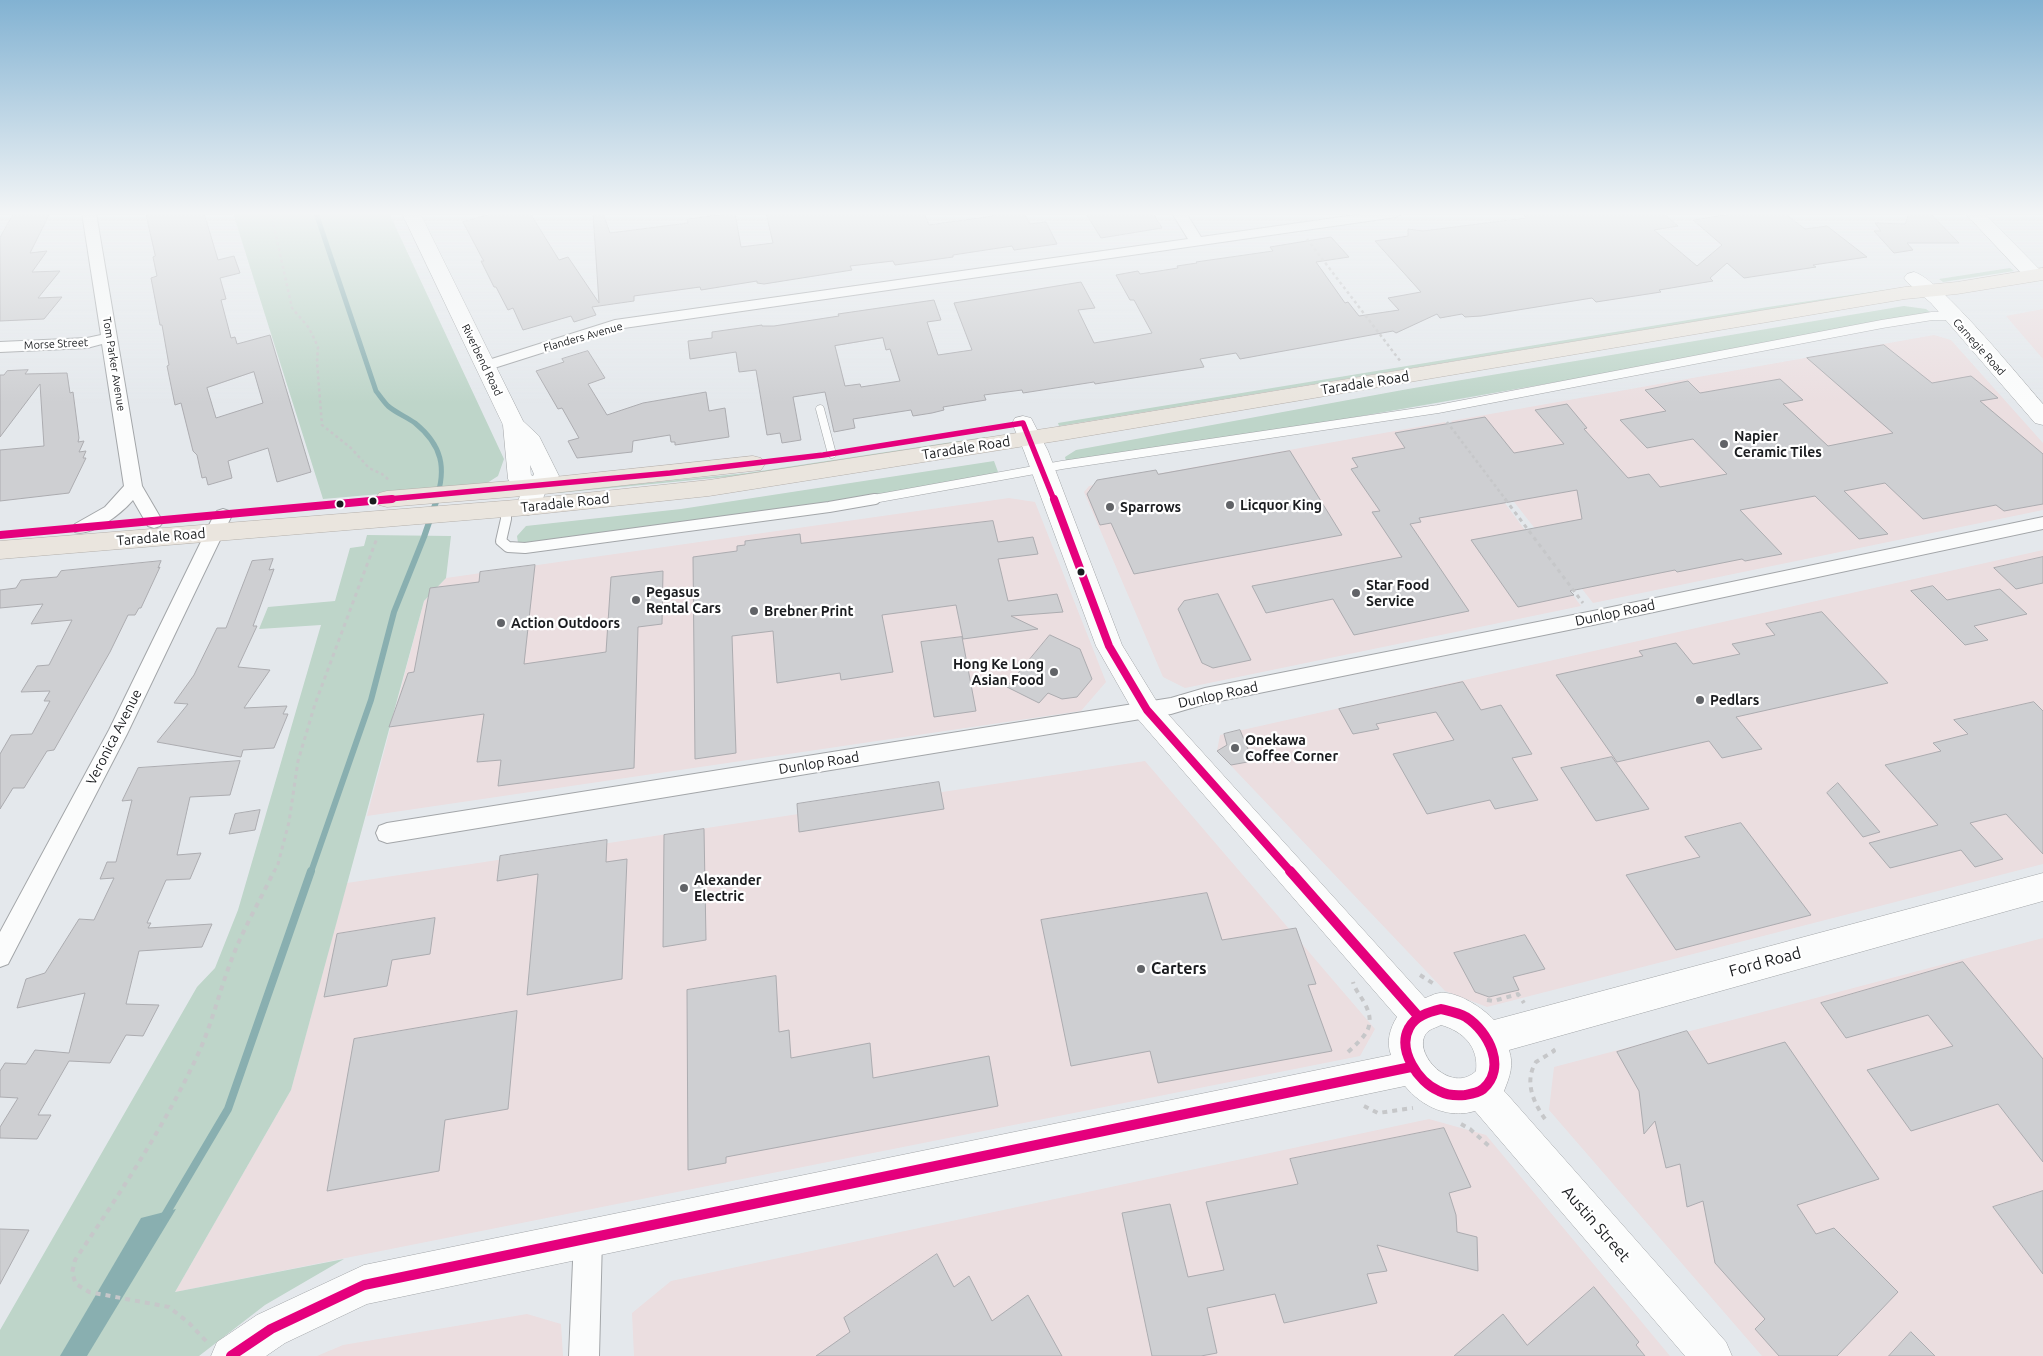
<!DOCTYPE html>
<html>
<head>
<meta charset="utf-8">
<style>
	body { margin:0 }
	canvas { display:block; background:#e4e8ec }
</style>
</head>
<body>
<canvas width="2043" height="1356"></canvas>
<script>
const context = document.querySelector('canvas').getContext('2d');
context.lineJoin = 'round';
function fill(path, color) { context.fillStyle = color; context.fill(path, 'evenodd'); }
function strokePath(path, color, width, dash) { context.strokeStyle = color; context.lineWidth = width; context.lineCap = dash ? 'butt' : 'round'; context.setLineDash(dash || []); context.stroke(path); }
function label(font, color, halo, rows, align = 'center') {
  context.font = font + ' Ubuntu,sans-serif'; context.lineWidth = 4.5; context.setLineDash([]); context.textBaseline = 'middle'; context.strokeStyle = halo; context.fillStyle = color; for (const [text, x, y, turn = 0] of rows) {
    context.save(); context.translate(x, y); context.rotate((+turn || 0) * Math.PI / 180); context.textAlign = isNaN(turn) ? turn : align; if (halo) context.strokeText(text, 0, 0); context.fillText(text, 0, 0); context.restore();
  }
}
const industrial = new Path2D(`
	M2043 309V359L2006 316Z
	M1934 335 1951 340 2043 443V510L1593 603 1451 421Z
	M1445 422 1581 606 1185 688 1163 677 1084 492 1089 486Z
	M1009 498 1035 502 1106 682 1081 711 367 816 424 601 446 578Z
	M2043 550V864L1487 1007 1445 991 1217 751 1220 735Z
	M1145 761 1375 1029 1360 1056 175 1292 291 1090 347 883Z
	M2043 938V1356H1762L1549 1110 1554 1067Z
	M1429 1119 1486 1135 1670 1356H634L632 1313 671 1281Z
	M527 1314 561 1324 563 1356H317L343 1345Z`);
const green = new Path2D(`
	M233 213H389L504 459 498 476 484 485 323 499Z
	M2010 268 2014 271 1943 282 1939 279Z
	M1899 288 1059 426 1058 423 1768 307Z
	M1904 306 1926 309 1933 314 1918 319 1086 464 1066 461 1065 457 1076 450 1408 389Z
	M985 437V439L746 475 558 493V492L747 473Z
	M994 461 1001 480 728 521 531 548 518 543 517 536 526 526 681 509Z
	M367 535 451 536 446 578 424 601 291 1090 175 1292 344 1259 265 1305 199 1356H0V1330L197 987 215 968 238 910 321 625 259 629 268 607 335 601 350 548 364 546Z`);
const water = new Path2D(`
	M176 1209 87 1356H60L141 1218Z`);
const streamFar2 = new Path2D(`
	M316 213 376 391C380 396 384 402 388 406 396 413 407 417 415 423 442 445 447 468 436 500`);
const streamFar1 = new Path2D(`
	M311 872 371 700 394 612 424 537 437 499`);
const stream = new Path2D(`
	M164 1217 228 1109 311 871`);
const building = new Path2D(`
	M14 213H50L30 253 47 251 32 272 60 271 38 298 62 297 44 319 0 321V238Z
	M146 213H204L218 260 234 256 240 273 220 278 226 299 221 300 231 338 235 337 237 344 270 335 311 472 277 482 268 448 228 461 232 478 208 485 206 477 202 478 197 455 193 451 181 403 175 405 167 366 169 365 162 325H160L151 278 157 276 153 257 155 256ZM254 372 263 403 216 418 207 388Z
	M495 213H530L559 260 568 257 599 303 593 213H603L610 233 688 223 687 219 735 213 741 247 773 243 766 213H924L929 225 993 216 992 213H1024L1030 224 1046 222 1057 244 1014 250 1012 246 953 255V257L895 265 893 261 850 266 852 270 764 284 757 283V281L701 290 700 287 634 296V301L592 307 596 315 574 322 571 316 523 330 513 308 508 310 496 287H494L481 261H484L482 258 463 222Z
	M1100 213H1153L1162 228 1101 238 1087 215Z
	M1523 213H1663L1678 226 1654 230 1697 266 1722 245 1693 220 1738 213H1784L1805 229 1827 226 1867 257 1813 265 1816 267 1744 278 1727 263 1710 278 1713 281 1659 290 1661 292 1596 302 1592 298 1481 316 1465 317 1462 314 1440 318 1437 314 1396 333 1393 331 1240 359 1236 353 1200 359 1204 367 1095 384 1094 382 1023 393 1022 390 984 395 986 400 943 407 944 410 932 413 913 416 911 410 853 419 855 428 834 432 825 392 793 397 801 440 782 443 780 433 767 435 756 370 739 372 736 352 690 359 688 341 712 338V332L762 325V326H774L839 316 838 314 934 300 941 320 927 322 938 355 972 350 954 303 1081 282 1095 308 1078 310 1094 343 1136 336 1152 333 1134 300H1130L1116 275 1138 271 1140 274 1178 268 1177 266 1197 263 1196 262 1273 251 1270 247 1331 237 1349 257 1316 262 1345 303 1348 302 1359 316 1399 310 1388 298 1421 292 1375 241 1408 236V229L1423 231 1526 218ZM883 338 886 350 890 349 900 381 861 387 860 384 845 386 835 346Z
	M1909 213H1930L1959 243H1907L1913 250 1894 253 1874 231H1881L1875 223 1905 224Z
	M1884 345 1932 383 1971 376 1998 398 1980 401 2043 454V504L2004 511 1996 505 1923 519 1885 483 1844 491 1888 534 1859 539 1815 496 1740 510 1782 554 1745 561 1742 559 1677 572 1675 570 1570 591 1574 595 1518 607 1471 540 1582 519 1577 490 1419 518 1421 522 1410 524 1469 611 1354 635 1333 599 1266 613 1252 586 1402 557 1372 512 1380 511 1351 469 1358 467 1352 458 1405 448 1395 433 1485 417 1514 453 1564 444 1535 410 1567 404 1587 428 1584 429 1628 478 1649 474 1660 487 1727 474 1693 439 1647 448 1620 420 1666 411 1645 390 1688 381 1700 393 1780 379 1803 400 1783 404 1828 446 1893 433 1807 358Z
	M588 351 605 378 588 384 607 415 643 403 706 392 709 411 725 408 729 437 675 445V442H671L670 435 633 441 632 452 577 458 568 441 579 438 562 408 558 409 536 371 564 362 562 359Z
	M28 370 25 374 67 373 70 393 73 392 79 438 78 442 84 441 79 452 86 451 83 458H86L69 493 0 501V450L44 446 40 384 0 437V375H4L7 371Z
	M1290 451 1342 535 1134 574 1111 523 1100 525 1087 494 1097 480 1156 470 1158 474Z
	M993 521 998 542 1033 537 1038 554 998 559 1008 601 1057 594 1063 612 1011 616 1038 629 963 639 956 605 882 615 893 672 841 680 840 673 777 683 773 631 732 636 736 753 695 759 693 557 737 551V546L745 545V541L800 534 801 543Z
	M2043 557V583L2016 589 1994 568Z
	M273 559 269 570 274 569 253 626H257L238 667 270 670 244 708 287 706 283 714H288L274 748 243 750 241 757 157 742 188 704 174 703 194 675 217 628H226L252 561Z
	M161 561 158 568 160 567 141 608H139L135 615H128L110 652 54 750 47 751 24 788H13L0 809V754L11 735 32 734 50 701H44L50 691 21 692 37 666 49 665 72 620 31 624 43 604 0 608V590L16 588 21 580 57 577 61 571Z
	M535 565 524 664 606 652 611 577 663 571 662 624 638 627 634 768 498 786 501 760 477 762 484 714 389 727 408 673 414 672 430 588 479 582 480 572Z
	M1933 586 1947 600 2000 589 2027 614 1974 626 1988 640 1965 645 1911 591Z
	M1218 594 1251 660 1213 668 1202 663 1178 609 1184 601Z
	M1822 612 1888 683 1736 717 1762 749 1722 758 1709 741 1617 762 1556 675 1643 656 1639 651 1676 643 1693 664 1740 654 1732 644 1775 635 1766 624Z
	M1050 635 1080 649 1092 679 1077 697 1062 699 1048 693 1039 703 1007 687Z
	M962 637 976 711 934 717 921 642Z
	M1463 682 1481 710 1501 705 1532 754 1512 758 1538 800 1495 809 1490 800 1427 814 1393 754 1454 740 1436 712 1376 724 1379 729 1353 734 1339 709Z
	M2034 702 2043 711V854L2006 814 1970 823 2003 859 1975 867 1961 850 1890 868 1869 843 1938 825 1885 765 1941 751 1933 743 1968 734 1954 720Z
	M1240 730 1253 761 1231 765 1217 751 1227 745 1224 734Z
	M1612 757 1649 809 1596 821 1561 768Z
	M240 761 230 795 190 797 177 855 201 853 190 879 166 880 147 923H151L148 928 212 924 202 947 139 951 126 1004 159 1005 143 1036 126 1035 110 1063 69 1061 38 1115H51L37 1139 0 1138V1127L18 1098 0 1097V1071L5 1063 26 1064 35 1050 69 1053 85 993 17 1008 26 979 45 973 79 919 94 920 114 878 100 879 107 862H116L132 800 122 801 138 768Z
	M939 782 944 809 799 832 797 804Z
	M1838 783 1880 832 1863 837 1827 793Z
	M260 810 255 830 229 834 235 814Z
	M1741 823 1811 915 1676 950 1626 875 1700 857 1685 837Z
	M704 829 706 940 663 947 664 835Z
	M607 840 606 862 627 859 622 979 527 995 538 874 497 881 500 856Z
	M1207 893 1222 940 1296 928 1316 984 1308 985 1332 1051 1158 1083 1150 1051 1071 1066 1041 920Z
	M435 918 430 954 392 960 387 986 324 997 337 934Z
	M1525 935 1545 969 1513 977 1519 990 1489 997 1475 992 1454 953Z
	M1963 962 2043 1059V1162L1998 1104 1911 1131 1867 1070 1953 1046 1928 1015 1846 1038 1821 1003Z
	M776 976 779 1032 789 1030 791 1058 870 1043 873 1078 989 1056 998 1106 726 1157V1163L688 1170 687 990Z
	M517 1011 508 1109 445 1120 439 1171 327 1191 354 1039Z
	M1687 1031 1708 1064 1785 1042 1879 1179 1797 1205 1816 1234 1834 1228 1898 1292 1837 1356H1779L1755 1329 1765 1319 1715 1263 1703 1201 1687 1207 1680 1164 1666 1168 1655 1121 1644 1134 1639 1091 1617 1052Z
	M1444 1128 1471 1187 1449 1193 1456 1215 1457 1232 1477 1237 1478 1271 1377 1245 1387 1271 1367 1274 1377 1303 1284 1323 1275 1294 1207 1308 1217 1353 1201 1356H1152L1122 1213 1170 1204 1188 1277 1224 1270 1206 1202 1298 1184 1290 1159Z
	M2043 1191V1274L1993 1207Z
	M0 1229 29 1230 0 1284Z
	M937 1254 954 1287 969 1276 992 1321 1028 1295 1062 1356H816L850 1332 844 1318Z
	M1594 1287 1639 1342 1636 1345 1645 1356H1454L1503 1314 1527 1345Z
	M1911 1332 1935 1356H1889Z`);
const pathFar2 = new Path2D(`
	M271 213 292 308 309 328 318 347 317 362 322 425 351 448 369 468 382 474 390 481
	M1307 239 1401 362
	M1447 422 1506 500`);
const pathFar1 = new Path2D(`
	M1505 499 1583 603
	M274 872 278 864 289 822 298 761 315 704 377 538`);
const path = new Path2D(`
	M1420 975 1434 984
	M1487 1000 1494 1001 1518 994 1524 1003
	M1348 1052C1364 1037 1377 1027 1365 1004 1361 996 1355 990 1353 982
	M1364 1106 1378 1113 1413 1108
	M1545 1119C1533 1102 1524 1081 1536 1062L1554 1051 1551 1047
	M1461 1124 1470 1129 1489 1146
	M206 1341 189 1323 169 1307 89 1292 76 1284 72 1273 75 1260C120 1193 165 1126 199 1052 213 1021 220 988 233 956 244 927 261 899 274 871`);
const laneFar1 = new Path2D(`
	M820 409 832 454
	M868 500 1062 465 1438 409 1882 324 1932 316H1951`);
const lane = new Path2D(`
	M506 509V519L501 541 508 547 525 548 829 507 875 499`);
const street = new Path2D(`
	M82 213H96L142 486 163 522 160 526 154 528 148 526 133 500C122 513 92 537 75 532L72 528 75 524 105 507 124 486 102 344 87 348 0 352V342L87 338 101 335Z
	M1172 213H1186L1201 237 1369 213H1403L1396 217 617 329 491 369H479L477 366 479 363 615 320 1188 239Z
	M223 509 229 511 232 515 127 734 8 964 0 967V932L109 730 214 515 217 511Z
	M2043 517V529L1593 625 1205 704 1171 714 387 843 379 840 376 833 379 826 387 823 1171 698 1205 688 1593 611Z
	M588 1224 598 1228 602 1238 599 1356H569L574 1238 578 1228Z`);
const secondary = new Path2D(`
	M402 213H420L523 421 539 436 559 476 546 491 537 513 528 515 519 513 516 507 522 490 512 485 508 479 503 425ZM530 465 534 474 533 476 531 475Z
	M1965 213H1984L2040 270 2043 274 2040 278 2033 280 2026 278Z
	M1914 272C1939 278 2021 379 2043 404V425L2035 423 1931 303 1907 282 1904 278 1907 274Z
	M1023 416 1031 418 1048 451 1122 645 1157 702 1425 998C1429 997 1435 993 1440 993 1457 991 1483 1008 1494 1020L2043 873V901L1509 1050C1514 1065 1510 1076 1504 1091L1506 1093 1726 1342 1732 1356H1685L1475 1111C1449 1119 1422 1107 1405 1086L367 1304 285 1343 266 1356H211L217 1342 257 1315 364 1265 1391 1055C1386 1042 1390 1028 1397 1017L1137 718 1096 646 1024 451 1012 423 1015 418ZM1441 1025C1463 1031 1479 1047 1476 1071 1449 1097 1406 1046 1430 1030 1433 1028 1438 1027 1441 1025Z`);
const highway = new Path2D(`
	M2043 268V280L1957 294 1905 299 1063 440 709 496 528 515 0 559V541L528 499 709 480 1063 426 1905 287 1957 282Z
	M753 456 761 458 765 464 761 470 535 495 387 507 379 505 375 499 379 493 387 491 535 479Z`);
const bus1Far2 = new Path2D(`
	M378 500 670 473 823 455 1023 423 1054 500`);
const bus1Far1 = new Path2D(`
	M1054 499 1109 646 1147 710 1291 872
	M0 535 392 499`);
const bus1 = new Path2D(`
	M1290 871 1418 1016
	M1441 1009C1449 1011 1459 1013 1466 1017 1489 1032 1507 1068 1483 1089 1478 1093 1471 1094 1465 1095 1456 1096 1447 1095 1439 1091 1418 1082 1397 1050 1409 1028 1415 1016 1429 1012 1441 1009Z
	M231 1356 271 1329 364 1285 1411 1067`);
const markers = [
	[1724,444,5,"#616367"],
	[373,501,4.5,"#1a1c1f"],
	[340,504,4.5,"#1a1c1f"],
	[1230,505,5,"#616367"],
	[1110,507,5,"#616367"],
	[1081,572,4.5,"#1a1c1f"],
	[1356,593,5,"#616367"],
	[636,600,5,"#616367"],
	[754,611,5,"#616367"],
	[501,623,5,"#616367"],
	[1054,672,5,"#616367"],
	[1700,700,5,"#616367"],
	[1235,748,5,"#616367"],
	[684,888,5,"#616367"],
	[1141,969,5,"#616367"]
];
const farStreetnames = [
	["Flanders Avenue",583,337,-16],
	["Morse Street",56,344,-3],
	["Carnegie Road",1979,347,48],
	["Riverbend Road",482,360,64],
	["Tom Parker Avenue",114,364,81]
];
const streetNames = [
	["Taradale Road",1365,383,-9],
	["Taradale Road",966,448,-9],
	["Taradale Road",565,503,-6],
	["Taradale Road",161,537,-5],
	["Dunlop Road",1615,613,-12],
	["Dunlop Road",1218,695,-12],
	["Veronica Avenue",114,737,-63],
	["Dunlop Road",819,763,-9]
];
const poiNames = [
	["Napier",1734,436],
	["Ceramic Tiles",1734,452],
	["Licquor King",1240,505],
	["Sparrows",1120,507],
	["Star Food",1366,585],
	["Service",1366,601],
	["Pegasus",646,592],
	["Rental Cars",646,608],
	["Brebner Print",764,611],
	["Action Outdoors",511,623],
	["Hong Ke Long",1044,664,"right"],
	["Asian Food",1044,680,"right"],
	["Pedlars",1710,700],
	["Onekawa",1245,740],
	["Coffee Corner",1245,756],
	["Alexander",694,880],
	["Electric",694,896]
];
const nearStreetnames = [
	["Ford Road",1765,962,-15],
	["Austin Street",1596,1224,49]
];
const nearPoinames = [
	["Carters",1151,969]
];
fill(industrial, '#ebdee0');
fill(green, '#bed5c9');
fill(water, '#89afb0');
strokePath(streamFar2, '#89afb0', 5);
strokePath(streamFar1, '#89afb0', 6);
strokePath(stream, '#89afb0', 8);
fill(building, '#cecfd2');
strokePath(building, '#acacb0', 1);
strokePath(laneFar1, '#a3a6a9', 9);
strokePath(lane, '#a3a6a9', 12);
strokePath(street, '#a3a6a9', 2);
strokePath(secondary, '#a3a6a9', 1);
strokePath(highway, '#b5b0ac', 1);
strokePath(pathFar2, '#c6c7c9', 2.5, [3, 3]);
strokePath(pathFar1, '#c6c7c9', 3, [4, 4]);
strokePath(path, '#c6c7c9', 4, [5, 5]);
strokePath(laneFar1, '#fbfcfc', 8);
strokePath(lane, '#fbfcfc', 10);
fill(street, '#fbfcfc');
fill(secondary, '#fbfcfc');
fill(highway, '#eae5de');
strokePath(bus1Far2, '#e5007d', 5.5);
strokePath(bus1Far1, '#e5007d', 8);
strokePath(bus1, '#e5007d', 10);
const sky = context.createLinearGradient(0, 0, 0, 403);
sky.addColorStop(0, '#82b2d2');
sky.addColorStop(0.53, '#f3f5f6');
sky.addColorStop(1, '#f3f5f600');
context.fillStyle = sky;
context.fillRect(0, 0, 2043, 403);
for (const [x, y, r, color] of markers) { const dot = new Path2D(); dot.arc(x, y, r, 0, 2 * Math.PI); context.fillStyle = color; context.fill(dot); strokePath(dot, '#fff', 2); }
label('11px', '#1a1c1f', '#fff', farStreetnames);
label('14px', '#1a1c1f', '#fff', streetNames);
label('bold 14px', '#1a1c1f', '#fff', poiNames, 'left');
label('16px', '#1a1c1f', '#fff', nearStreetnames);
label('bold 16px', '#1a1c1f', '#fff', nearPoinames, 'left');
</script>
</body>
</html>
